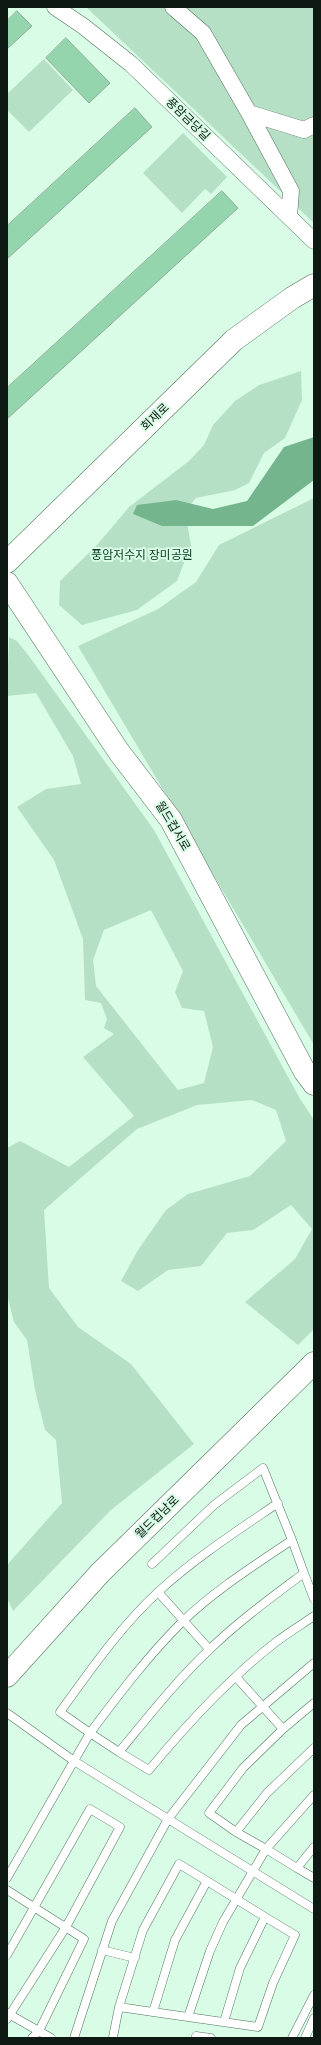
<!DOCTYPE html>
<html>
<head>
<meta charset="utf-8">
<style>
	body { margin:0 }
	#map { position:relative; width:321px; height:2045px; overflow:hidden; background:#d9fce6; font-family:Barlow,sans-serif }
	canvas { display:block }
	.frame { position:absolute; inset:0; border:8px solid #0d1912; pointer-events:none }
</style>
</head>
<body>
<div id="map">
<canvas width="321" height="2045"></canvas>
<div class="frame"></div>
</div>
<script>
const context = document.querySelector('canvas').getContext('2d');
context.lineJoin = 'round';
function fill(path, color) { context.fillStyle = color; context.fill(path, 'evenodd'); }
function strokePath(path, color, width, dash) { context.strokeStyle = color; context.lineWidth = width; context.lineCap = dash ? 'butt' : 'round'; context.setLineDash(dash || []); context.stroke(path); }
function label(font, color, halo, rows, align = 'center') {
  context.font = font + ' Barlow,"Noto Sans KR",sans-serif'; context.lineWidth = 4; context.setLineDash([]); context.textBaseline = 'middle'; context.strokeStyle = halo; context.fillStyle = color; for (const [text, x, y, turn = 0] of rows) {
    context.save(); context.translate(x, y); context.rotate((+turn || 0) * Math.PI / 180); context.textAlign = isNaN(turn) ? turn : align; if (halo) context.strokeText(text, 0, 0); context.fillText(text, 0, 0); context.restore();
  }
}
const green = new Path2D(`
	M86 7H314V223Z
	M44 59 73 90 29 132 7 110V94Z
	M183 133 227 177 211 194 205 189 182 213 143 173Z
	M301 371 302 400 285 438 264 453 249 483 235 490 196 498 185 511 191 545 177 581 137 610 82 625 59 605 60 581 97 545 129 507 189 461 204 445 213 425 235 401 259 385Z
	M314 498V1045L78 646 158 609 196 582 219 545Z
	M9 637 17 641 29 656 154 830 299 1097 314 1120V1329L298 1345 245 1302 295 1259 312 1229 291 1205 253 1230 227 1233 201 1266 168 1270 138 1291 121 1281 138 1250 166 1210 188 1194 250 1176 286 1141 276 1110 252 1100 197 1105 137 1129 44 1210 49 1288 78 1327 131 1364 194 1444 111 1510 13 1611 7 1598V1565L62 1503 56 1440 45 1430 35 1390 27 1340 14 1322 7 1295V1148L20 1141 69 1167 134 1116 83 1057 114 1034 104 1028 107 1019 101 1003 85 1000 83 939 54 860 17 807 46 789 81 784 73 756 36 693 7 696ZM151 910 183 971 175 992 182 1008 204 1011 213 1047 204 1083 178 1090 96 986 93 960 104 930Z`);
const water = new Path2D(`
	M314 437V480L253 526H162L133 514 137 505 176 500 213 509 247 501 284 447Z`);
const building = new Path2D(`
	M17 11 32 26 7 49V21Z
	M66 38 110 83 89 103 46 58Z
	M135 108 152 127 7 259V226Z
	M222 191 238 208 7 419V388Z`);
const lane = new Path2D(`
	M278 1503C237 1531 195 1558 158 1592 120 1627 90 1671 60 1712L90 1733C119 1694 148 1656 182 1622 215 1590 255 1565 292 1540L304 1573C272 1597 239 1621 210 1649 177 1680 148 1717 119 1752L149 1770C187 1724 228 1679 276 1642 288 1633 301 1625 314 1616
	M152 1564 214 1505 263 1468 292 1540
	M304 1573 314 1599
	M158 1592 209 1649
	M236 1677 283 1729
	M314 1703 283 1729 243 1768 209 1813 236 1832 267 1793 314 1748
	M7 1713 74 1761 314 1909
	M314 1795 266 1849 297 1868 314 1847
	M297 1868 314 1878
	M7 1878 90 1733 119 1752
	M207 1881 179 1864 143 1930 119 2007 153 2012 175 1940 207 1881 265 1917
	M7 1890 84 1939 39 2031 32 2038
	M102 1950 135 1958
	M7 1955 90 1809 120 1827 66 1927 7 2019
	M153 2012 188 2017
	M7 2013 51 2038
	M224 2022 240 1968 265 1917 295 1935 273 1983 258 2027 188 2017 210 1951 223 1922 266 1849 236 1832
	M196 2036 211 2038
	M113 2037 119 2007
	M74 2038 112 1921 168 1819 241 1725 314 1663
	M292 2038 314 1995
	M305 2038 314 2018`);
const street = new Path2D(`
	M55 7 83 26 131 64 314 241
	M173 7 203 33 249 113 304 130 314 125
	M249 113 291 191 289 217`);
const secondary = new Path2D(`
	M7 562 234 340 292 298 314 285
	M7 583 119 752 171 820 305 1072 314 1084
	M7 1676 100 1573 314 1363`);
const streetNames = [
	["풍암금당길",188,119,44],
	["회재로",155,417,-44],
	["월드컵서로",173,826,59],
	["월드컵남로",157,1517,-44]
];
const parkNames = [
	["풍암저수지 장미공원",142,555]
];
fill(green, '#b6e0c5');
fill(water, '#75b58e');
fill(building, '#94d5ad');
strokePath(building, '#8cad98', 1);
strokePath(lane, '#52715e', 9);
strokePath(street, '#52715e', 17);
strokePath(secondary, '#52715e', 23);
strokePath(lane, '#fff', 8);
strokePath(street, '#fff', 16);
strokePath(secondary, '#fff', 22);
label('12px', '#0d1912', '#d9fce6', streetNames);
label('12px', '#0f4229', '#d9fce6', parkNames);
</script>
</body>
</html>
